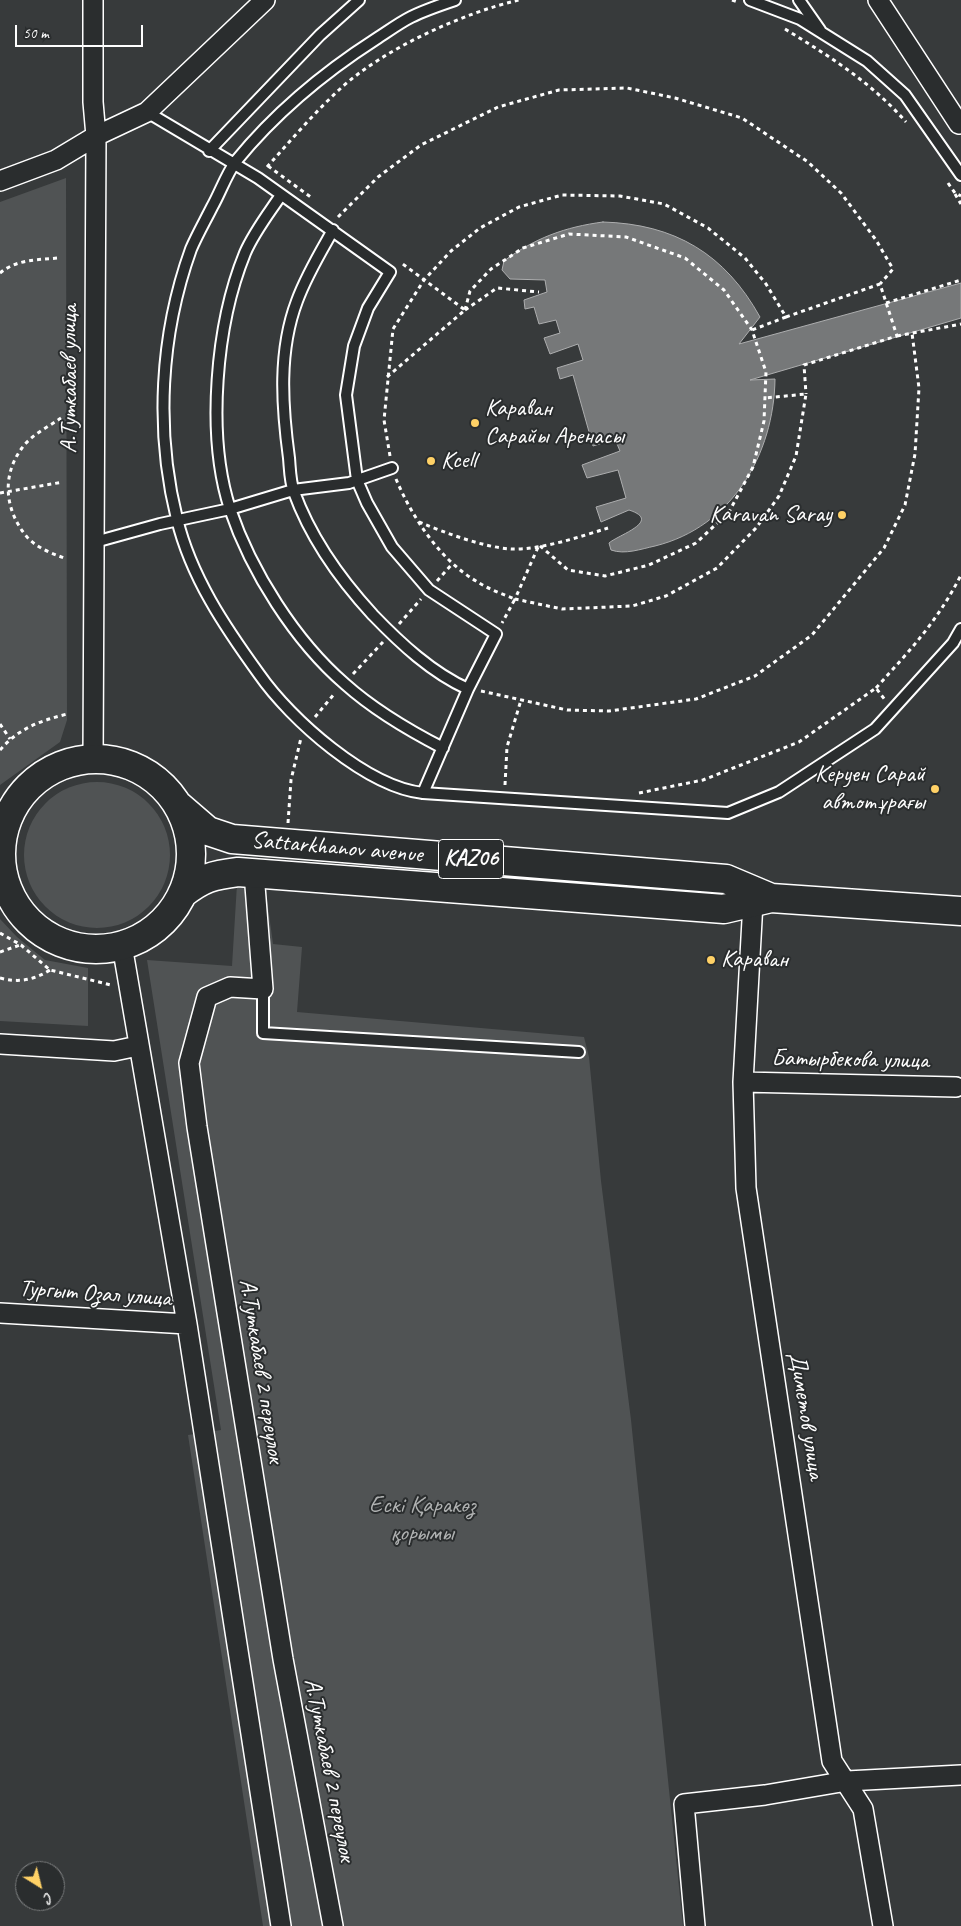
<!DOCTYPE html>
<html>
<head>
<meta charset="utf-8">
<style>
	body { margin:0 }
	#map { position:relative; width:961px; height:1926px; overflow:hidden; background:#373a3b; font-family:Caveat,sans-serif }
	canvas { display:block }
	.north { position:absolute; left:15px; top:1861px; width:50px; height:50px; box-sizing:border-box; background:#2a2d2e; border:1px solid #7f8182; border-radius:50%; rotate:144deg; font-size:14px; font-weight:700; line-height:20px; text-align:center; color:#fff }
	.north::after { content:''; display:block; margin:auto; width:18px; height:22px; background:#ffd166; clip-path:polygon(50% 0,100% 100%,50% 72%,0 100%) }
	.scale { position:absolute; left:15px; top:25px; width:128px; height:22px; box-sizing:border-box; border:2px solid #fff; border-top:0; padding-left:6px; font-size:15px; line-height:18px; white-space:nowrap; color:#fff; -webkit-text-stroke:4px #2a2d2e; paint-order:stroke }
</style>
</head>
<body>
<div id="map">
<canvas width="961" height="1926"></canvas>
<div class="north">С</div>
<div class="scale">50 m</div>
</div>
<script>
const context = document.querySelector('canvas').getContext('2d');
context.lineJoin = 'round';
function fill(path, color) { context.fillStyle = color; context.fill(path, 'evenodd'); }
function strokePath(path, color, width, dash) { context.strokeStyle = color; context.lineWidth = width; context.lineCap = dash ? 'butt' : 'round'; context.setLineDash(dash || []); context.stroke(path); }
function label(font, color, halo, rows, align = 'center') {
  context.font = font + ' Caveat,sans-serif'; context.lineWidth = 4; context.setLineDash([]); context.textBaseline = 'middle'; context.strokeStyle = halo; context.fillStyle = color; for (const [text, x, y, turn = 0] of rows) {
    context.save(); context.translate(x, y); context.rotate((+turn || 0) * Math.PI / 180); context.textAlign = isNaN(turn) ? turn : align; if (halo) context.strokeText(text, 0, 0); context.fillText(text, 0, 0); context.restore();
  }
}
const green = new Path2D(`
	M66 178 67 720 60 742 0 785V202Z
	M24 855a73 73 0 1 1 146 0a73 73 0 1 1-146 0Z
	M237 884 265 885 273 944 302 947 297 1012 584 1037 589 1057 601 1181 631 1420 683 1926H263L188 1435 221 1430 147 960 232 966Z
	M0 919 17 937 45 960 88 968V1026L0 1021Z`);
const water = new Path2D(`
	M603 222C675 224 725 254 760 317L739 344 961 283V318L750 380 775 379C774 454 732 527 655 546 641 549 625 555 611 550L609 543C618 535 663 521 629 510L601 522 596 507 626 498 618 470 587 478 582 465 620 451 615 439 593 446 573 375 560 379 557 368 583 360 578 344 550 354 544 338 560 333 556 320 539 324 534 307 525 309 524 300 547 292 545 280 510 279 502 270 504 261C535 238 565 227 603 222Z`);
const path = new Path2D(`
	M732 0 738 2
	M785 29C829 56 872 83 906 122
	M268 166 312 198
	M267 167C290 141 314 113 340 89 383 49 463 13 519 0
	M948 183 955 193 961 196
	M955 194 961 204
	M338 217 378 177 421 145 498 107 559 90 627 88 675 98 742 118 808 162 841 193 876 240 893 269 880 284
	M0 273C17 259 37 260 58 258
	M886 303 961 280
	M465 310 470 291 491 269 523 248 569 234 626 237 685 258 724 290 752 330 766 372 764 421 753 467 729 512 696 543 649 565 605 576 568 570 539 545 515 599 562 609 632 606 666 596 717 568 756 528 779 496 796 456 806 394 765 398
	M465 310 497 288 539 292
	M786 317 880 284 897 336 804 365 806 394
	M897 336 961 324
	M387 377 465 310 400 262
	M61 418C48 427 31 435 22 448 1 476 5 511 27 537 37 548 51 553 64 558
	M390 456 384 420 393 329 424 280 451 251 480 228 519 207 562 195 620 196 664 204 708 228 745 258 766 284 786 317 752 330
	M396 479C412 517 440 560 476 581 488 589 502 594 515 599L502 623
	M0 493 63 482
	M419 522C446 533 482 547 511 549 541 550 579 537 608 528
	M437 581 453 563
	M399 624 421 599
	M353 674 383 642
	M876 688C911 649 937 622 961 575
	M481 691 567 710 609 711 696 699 755 676 812 635 884 548 905 505 915 454 919 388 912 333
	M315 717 335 693
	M0 724 10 739
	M0 750C19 728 40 721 67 714
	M505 785 507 747 521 700
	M639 793 703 780 799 742 876 688 885 700
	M288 823 291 780 301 738
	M0 933 21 945 50 970 111 985
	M0 952 20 945
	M0 978C19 983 34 980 50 970`);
const service = new Path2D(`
	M750 0 800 19 867 61 905 95 961 175
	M799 0 820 30
	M147 112 258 178 390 272 368 308 354 346 346 395 357 480 367 503 392 547 429 590 496 634 468 689 423 793 728 813 779 792 875 729 953 643 961 629
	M209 151 320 35 359 0
	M281 195C269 213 254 232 245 253 216 324 206 435 230 509 251 571 295 641 345 684 374 710 408 730 443 748
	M333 230C320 253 306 276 297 301 278 351 282 406 289 458 290 469 290 482 294 492 311 539 339 578 373 615 400 643 432 673 468 689
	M95 542 160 524 230 509 293 490 349 483 392 468
	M423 793C367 787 291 720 259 674 225 627 191 577 177 519 155 431 160 335 191 249 197 235 205 221 212 207 220 193 226 175 236 161 276 112 323 73 376 39 387 32 399 23 411 17 425 10 440 5 455 0
	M263 989V1033L579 1052`);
const minor = new Path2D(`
	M93 0V102L96 136 93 759
	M878 0 959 124 961 122
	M0 181 56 160 96 136 147 112 265 0
	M254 873 263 989 230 987 207 997 189 1063 197 1127 283 1659 333 1926
	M753 902 743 1082 746 1188 832 1761 863 1809 883 1926
	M122 945 187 1324 281 1926
	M0 1044 114 1051 138 1046
	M743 1082 956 1087
	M0 1313 187 1324
	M695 1926 684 1804 765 1795 847 1781 961 1775`);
const primary = new Path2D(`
	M1 854a95 95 0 1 1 190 0a95 95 0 1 1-190 0Z
	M179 806 208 831 232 839 726 879 771 898 961 911
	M182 894C202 878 213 875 238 872L724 909 771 898`);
const markers = [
	[475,423,5,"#ffd166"],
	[431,461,5,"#ffd166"],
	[842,515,5,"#ffd166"],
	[935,789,5,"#ffd166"],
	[711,960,5,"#ffd166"]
];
const shields = [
	[471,859,65]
];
const shieldNames = [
	["KАZ06",471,859]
];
const streetNames = [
	["А.Туткабаев улица",70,379,-90],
	["Sattarkhanov avenue",337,848,5],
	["Батырбекова улица",850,1060,1],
	["Тургыт Озал улица",95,1294,4],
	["А.Туткабаев 2 переулок",261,1371,81],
	["Диметов улица",806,1416,81],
	["А.Туткабаев 2 переулок",329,1770,79]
];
const poiNames = [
	["Караван",485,409],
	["Сарайы Аренасы",485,437],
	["Kcell",441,461],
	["Karavan Saray",832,515,"right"],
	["Керуен Сарай",925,775,"right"],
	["автотұрағы",925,803,"right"],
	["Караван",721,960]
];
const parkNames = [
	["Ескі Қаракөз",422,1506],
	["қорымы",422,1534]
];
fill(green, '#505354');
fill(water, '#767879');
strokePath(water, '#adaeaf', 1);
strokePath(service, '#fff', 14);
strokePath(minor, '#fff', 22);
strokePath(primary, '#fff', 31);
strokePath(path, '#fff', 3, [4, 4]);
strokePath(service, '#2a2d2e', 10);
strokePath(minor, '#2a2d2e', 19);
strokePath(primary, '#2a2d2e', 28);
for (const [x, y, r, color] of markers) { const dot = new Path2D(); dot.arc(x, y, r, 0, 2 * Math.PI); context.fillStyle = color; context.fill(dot); strokePath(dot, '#2a2d2e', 2); }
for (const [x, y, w] of shields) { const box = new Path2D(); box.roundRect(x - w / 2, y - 19.5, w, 39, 4); context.fillStyle = '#2a2d2e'; context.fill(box); strokePath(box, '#fff', 1); }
label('bold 22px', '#fff', null, shieldNames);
label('24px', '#fff', '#2a2d2e', streetNames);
label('24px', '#fff', '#2a2d2e', poiNames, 'left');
label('24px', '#b0b2b2', '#2a2d2e', parkNames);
</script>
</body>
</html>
